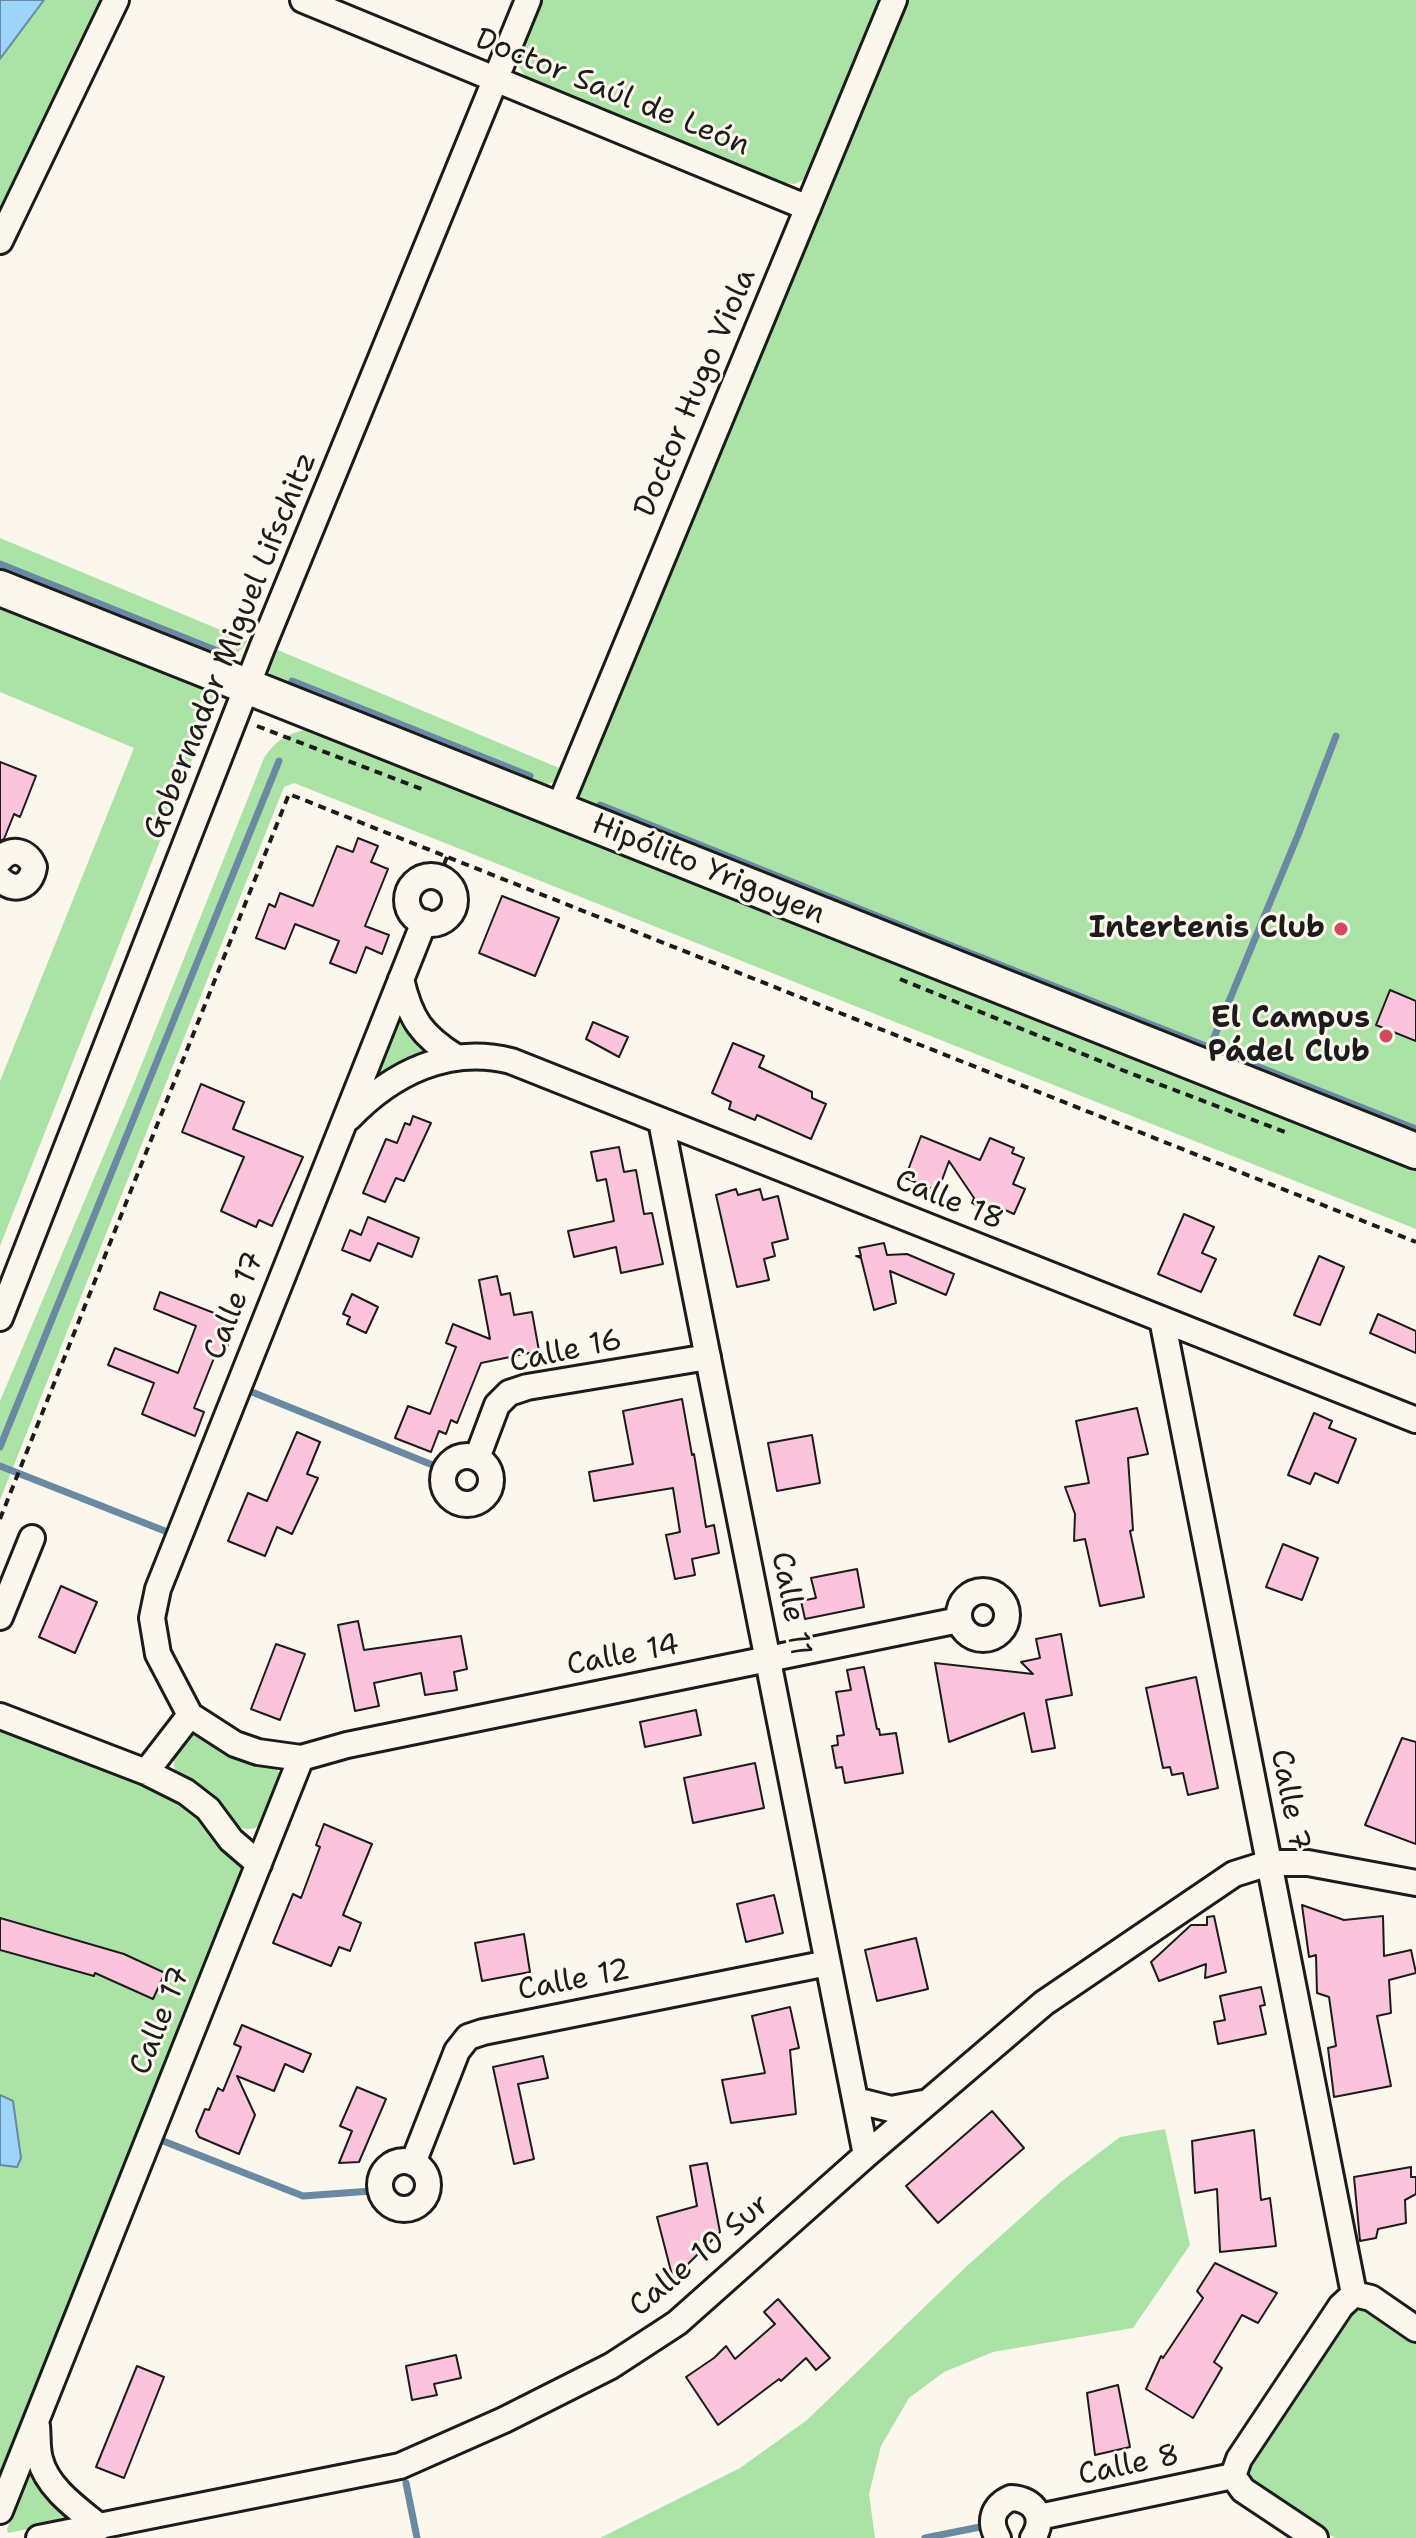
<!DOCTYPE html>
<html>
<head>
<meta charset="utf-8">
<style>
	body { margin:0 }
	canvas { display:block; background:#fbf7ec }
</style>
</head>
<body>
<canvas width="1416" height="2538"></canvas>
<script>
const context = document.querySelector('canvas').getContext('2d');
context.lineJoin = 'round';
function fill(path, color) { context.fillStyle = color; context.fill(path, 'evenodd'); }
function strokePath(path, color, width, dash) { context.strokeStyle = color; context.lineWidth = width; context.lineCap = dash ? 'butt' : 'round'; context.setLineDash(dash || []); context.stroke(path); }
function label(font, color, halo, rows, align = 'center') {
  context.font = font + ' "Shantell Sans",sans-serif'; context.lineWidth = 6; context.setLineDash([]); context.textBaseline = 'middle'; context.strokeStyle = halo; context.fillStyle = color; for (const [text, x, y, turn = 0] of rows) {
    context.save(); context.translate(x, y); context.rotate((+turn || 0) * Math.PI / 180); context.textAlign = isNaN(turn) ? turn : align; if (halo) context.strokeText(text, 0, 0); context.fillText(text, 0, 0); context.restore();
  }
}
const green = new Path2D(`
	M0 0H100L0 209Z
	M539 0H885L812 175 795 184 784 183 526 77 519 67 517 56Z
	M908 0H1416V1139L580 805 578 799Z
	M0 538 247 641C240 655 232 656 216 658L0 573Z
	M0 599 207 682 214 692 211 712 0 1246V1081L134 748 0 692Z
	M273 648 564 770C556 784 548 785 533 786L273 679 267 668Z
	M308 729 1416 1162V1229L294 783 284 787 0 1500V1401L135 1081 264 758C276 740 287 734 308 729Z
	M396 1022H399L425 1051 423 1056 391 1068 377 1078 374 1075Z
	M0 1716 146 1772 259 1864 0 2511Z
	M191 1734H202C219 1741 280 1757 280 1777 281 1787 272 1802 269 1812 265 1822 258 1830 247 1829 230 1827 222 1806 211 1796 202 1789 186 1785 179 1776 167 1760 178 1744 191 1734Z
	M1165 2129 1190 2245 1133 2328 993 2352 944 2372 909 2398 881 2446 869 2494 875 2538H600L740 2468 807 2420 968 2265 1062 2181 1120 2137Z
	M1357 2309 1373 2314 1416 2343V2538H1335L1253 2486 1246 2470 1345 2316Z
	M32 2473 42 2491 68 2515V2521L8 2533 7 2529 28 2475Z`);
const water = new Path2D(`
	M0 0H44L0 59Z
	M0 2095 13 2101 21 2158 17 2167 0 2165Z`);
const stream = new Path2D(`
	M0 564 220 652
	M292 681 530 776
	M600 805 952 946 1416 1129
	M1210 1047 1298 835 1336 736
	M242 1388 440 1468
	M0 1447 279 761
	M0 1466 175 1535
	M153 2137 303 2196 372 2191
	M406 2483 417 2538
	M925 2538 985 2526`);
const building = new Path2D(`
	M0 762 36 776 20 817 14 814 4 839 0 841Z
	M358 838 378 846 371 862 388 869 365 926 389 935 382 954 366 947 356 973 330 963 339 941 295 924 285 949 256 938 269 904 275 907 280 893 313 906 337 846 353 852Z
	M502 896 559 918 535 976 479 953Z
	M1390 990 1416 1001V1041L1376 1025Z
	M593 1022 628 1037 619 1057 586 1039Z
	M733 1043 764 1056 759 1067 812 1092V1098L826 1104 811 1139 757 1115 755 1120 729 1109 731 1102 712 1093Z
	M201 1084 244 1102 233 1129 303 1157 272 1226 259 1220 256 1227 221 1211 244 1157 182 1132Z
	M413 1116 431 1123 404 1181 396 1178 385 1202 363 1193 386 1139 397 1143 405 1123 410 1125Z
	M921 1136 980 1160 990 1138 1014 1148 1012 1153 1024 1158 1013 1184 1025 1189 1014 1214 994 1205 991 1211 972 1203 974 1198 949 1161 938 1191 905 1178Z
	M619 1147 624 1172 636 1170 644 1214 652 1213 663 1264 621 1273 616 1247 574 1257 568 1231 614 1221 606 1179 597 1181 591 1152Z
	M736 1189 738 1195 760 1189 763 1200 778 1196 788 1239 772 1243 775 1256 764 1259 769 1280 737 1287 716 1195Z
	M1184 1214 1214 1227 1202 1253 1216 1259 1201 1292 1158 1274Z
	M368 1217 419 1238 412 1257 378 1243 370 1261 342 1250 350 1230 361 1235Z
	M884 1243 887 1255 907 1254 954 1274 946 1295 890 1271 896 1303 874 1310 861 1258 856 1256H861L859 1248Z
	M1319 1256 1344 1267 1320 1325 1294 1315Z
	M497 1276 501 1295 510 1293 514 1315 532 1312 539 1351 481 1363 457 1423 451 1420 446 1434 439 1431 431 1452 395 1438 408 1406 430 1414 456 1347 446 1343 453 1324 490 1339 479 1280Z
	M160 1292 227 1318 222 1330 232 1333 224 1356 216 1353 194 1408 204 1412 195 1436 142 1414 154 1383 108 1365 115 1348 178 1373 196 1326 154 1309Z
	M352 1294 378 1307 366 1333 347 1324 350 1317 343 1314Z
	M1378 1314 1416 1331V1353L1370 1333Z
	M682 1399 692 1455 694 1454 706 1527 714 1525 719 1553 692 1559 695 1575 675 1579 666 1535 680 1532 673 1488 594 1501 589 1472 633 1464 623 1411Z
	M1137 1408 1148 1454 1128 1458 1133 1530 1130 1531 1144 1597 1100 1606 1085 1539 1074 1541 1075 1514 1065 1487 1089 1483 1076 1421Z
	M1314 1413 1332 1421 1329 1428 1356 1439 1338 1483 1315 1473 1310 1484 1288 1475Z
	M297 1432 320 1442 307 1474 318 1478 292 1534 277 1527 265 1556 228 1541 248 1493 267 1501Z
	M812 1435 820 1483 777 1491 768 1443Z
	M1283 1544 1318 1558 1302 1600 1266 1587Z
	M857 1569 864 1607 805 1619 801 1601 816 1598 811 1578Z
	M61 1586 97 1602 75 1653 39 1637Z
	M358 1621 364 1650 461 1636 467 1669 454 1672 457 1690 425 1695 421 1673 374 1683 379 1706 355 1711 338 1625Z
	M1061 1634 1072 1695 1046 1700 1055 1748 1032 1752 1024 1713 949 1742 935 1663 1033 1674 1021 1662 1040 1658 1036 1639Z
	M276 1644 305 1654 280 1720 251 1709Z
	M864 1667 877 1729H879L880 1735 896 1733 903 1773 845 1783 842 1767 836 1768 832 1746 838 1745 837 1736 844 1735 836 1692 851 1690 847 1670Z
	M1196 1677 1218 1788 1188 1795 1183 1773 1172 1775 1170 1767 1163 1768 1146 1688Z
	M696 1710 701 1735 645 1747 640 1722Z
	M1402 1738 1416 1742V1844L1365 1825Z
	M755 1763 764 1808 693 1823 684 1778Z
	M324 1824 372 1844 343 1915 361 1923 350 1951 339 1947 331 1966 273 1943 293 1894 301 1898 320 1847 316 1845Z
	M774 1895 783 1933 746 1942 737 1904Z
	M1302 1905 1344 1920 1383 1916 1384 1956 1411 1950 1416 1973 1389 1980 1391 2013 1377 2016 1391 2086 1334 2097 1328 2048 1336 2046 1329 1997 1317 1993 1316 1955 1309 1957Z
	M1214 1916 1226 1972 1205 1978 1206 1964 1159 1981 1151 1962 1191 1925H1207V1917Z
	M0 1918 124 1954 165 1973 153 1999 95 1973 94 1976 0 1950Z
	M524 1934 530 1972 482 1981 475 1943Z
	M916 1938 928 1989 877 2001 865 1950Z
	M1261 1987 1265 2005 1260 2006 1266 2034 1218 2044 1214 2022 1225 2020 1220 1996Z
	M790 2007 799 2048 790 2050 796 2114 731 2123 722 2080 765 2073 752 2016Z
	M242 2025 311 2054 303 2072 285 2064 274 2091 237 2076 255 2115 239 2154 199 2137 196 2131 205 2109 209 2110 218 2088 223 2091 241 2047 234 2044Z
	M543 2056 548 2078 518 2084 534 2159 514 2164 493 2067Z
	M357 2087 386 2099 359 2162 339 2163 352 2131 340 2126Z
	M992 2111 1024 2148 938 2223 906 2186Z
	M1254 2130 1261 2200 1270 2198 1276 2246 1220 2252 1217 2189 1195 2193 1192 2141Z
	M707 2163 720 2232 673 2279 657 2217 697 2206 690 2166Z
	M1411 2167V2177H1416V2194L1405 2200 1406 2223 1378 2229 1376 2238 1360 2241 1354 2177Z
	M1215 2263 1277 2293 1258 2323 1242 2315 1214 2362 1222 2368 1193 2418 1146 2389 1161 2356 1163 2358 1203 2298 1197 2291Z
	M778 2299 830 2358 816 2370 806 2358 781 2381 779 2379 718 2425 686 2377 714 2358 726 2346 735 2359 775 2324 764 2312Z
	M456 2355 461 2378 434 2384 437 2395 412 2400 406 2366Z
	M137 2366 164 2377 124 2478 96 2467Z
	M1118 2385 1130 2447 1095 2455 1087 2393Z`);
const path = new Path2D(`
	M257 726 424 790
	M439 877 447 857
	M900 979 1122 1070 1290 1134
	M0 1519 289 794 1416 1242`);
const street = new Path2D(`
	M303 0 808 208
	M0 241 116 0
	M558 810 894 0
	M0 860C11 846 28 851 34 867 31 887 14 893 0 879
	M407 900a24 24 0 1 1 48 0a24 24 0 1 1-48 0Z
	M424 922 158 1589 152 1618 158 1654 190 1715 235 1744 258 1752 301 1758 347 1745 959 1620
	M401 979C410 1019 422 1036 456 1057
	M349 1118C392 1073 449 1045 511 1061L1416 1420
	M661 1121 866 2155
	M0 1318 262 648 528 0
	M1162 1319 1354 2294
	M443 1480a24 24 0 1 1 48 0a24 24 0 1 1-48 0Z
	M477 1458 497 1405 509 1393 527 1387 708 1357
	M959 1615a24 24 0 1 1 48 0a24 24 0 1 1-48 0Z
	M0 1617 32 1538
	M0 1716 146 1772 186 1792 208 1809 231 1840 259 1864
	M146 1772 190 1715
	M855 2100 891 2109 923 2103
	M380 2185a24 24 0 1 1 48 0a24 24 0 1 1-48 0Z
	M413 2163 457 2051 468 2037 483 2032 828 1963
	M1354 2294 1371 2298 1416 2329
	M37 2426C38 2436 37 2449 40 2459 47 2488 78 2509 100 2527
	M1233 2476 1239 2459 1341 2306 1354 2294
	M1233 2476 1243 2490 1315 2538
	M0 2511 301 1758
	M1039 2517 1233 2476
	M39 2538 400 2466 504 2420 611 2366 677 2323 866 2155 1044 2003 1234 1874 1269 1863H1308L1416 1883
	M998 2538C988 2521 993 2506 1011 2498 1035 2499 1046 2518 1033 2538`);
const secondary = new Path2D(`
	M0 588 1416 1151`);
const markers = [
	[1341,929,8,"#d1495b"],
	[1386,1036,8,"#d1495b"]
];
const streetNames = [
	["Doctor Saúl de León",612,93,22],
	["Doctor Hugo Viola",696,393,-67],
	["Gobernador Miguel Lifschitz",231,646,-68],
	["Hipólito Yrigoyen",708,870,22],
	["Calle 18",949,1201,22],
	["Calle 17",235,1306,-68],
	["Calle 16",566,1352,-12],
	["Calle 11",790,1604,79],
	["Calle 14",623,1656,-11],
	["Calle 7",1289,1800,79],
	["Calle 12",574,1981,-11],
	["Calle 17",161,2021,-68],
	["Calle 10 Sur",700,2256,-40],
	["Calle 8",1129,2466,-12]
];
const poiNames = [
	["Intertenis Club",1325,929],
	["El Campus",1370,1019],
	["Pádel Club",1370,1053]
];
fill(green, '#abe3a7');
fill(water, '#9dd4fc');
strokePath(water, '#698aa2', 2);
strokePath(stream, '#698aa2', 7);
fill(building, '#fcc4dc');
strokePath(building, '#1c1c1c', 2);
strokePath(street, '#1c1c1c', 30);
strokePath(secondary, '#1c1c1c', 40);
strokePath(path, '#1c1c1c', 4, [8, 6]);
strokePath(street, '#fbf7ec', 24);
strokePath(secondary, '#fbf7ec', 34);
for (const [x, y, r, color] of markers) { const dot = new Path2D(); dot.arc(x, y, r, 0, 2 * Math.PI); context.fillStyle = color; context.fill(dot); strokePath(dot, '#fbf7ec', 3); }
label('30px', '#1c1c1c', '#fbf7ec', streetNames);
label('bold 30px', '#1c1c1c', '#fbf7ec', poiNames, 'right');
</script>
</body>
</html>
